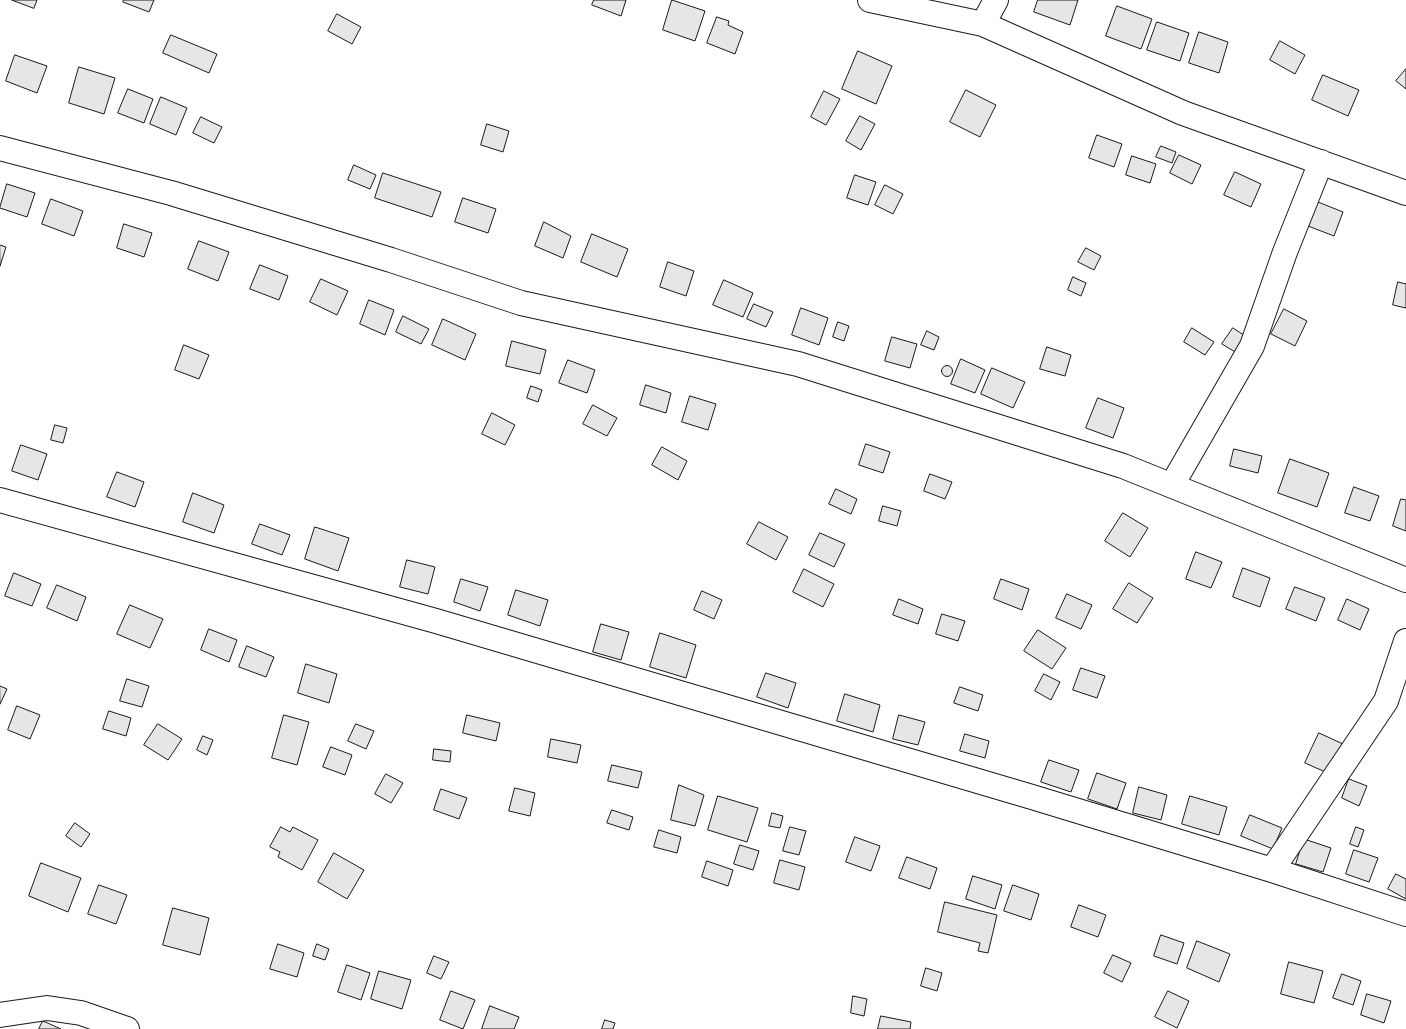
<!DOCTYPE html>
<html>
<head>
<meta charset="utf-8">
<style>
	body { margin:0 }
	canvas { display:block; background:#fff }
</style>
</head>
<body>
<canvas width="1406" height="1029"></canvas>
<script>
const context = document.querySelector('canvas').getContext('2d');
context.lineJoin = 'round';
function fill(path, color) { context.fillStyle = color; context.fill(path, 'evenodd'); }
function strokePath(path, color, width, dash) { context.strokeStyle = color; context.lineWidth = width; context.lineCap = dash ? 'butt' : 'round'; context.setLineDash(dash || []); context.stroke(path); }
const building = new Path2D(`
	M12 0H37L34 8Z
	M124 0H154L149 12 123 2Z
	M594 0H626L621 16 592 5Z
	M672 0 705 11 695 41 663 30Z
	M1038 0H1078L1070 25 1034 12Z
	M1117 6 1152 19 1141 49 1106 36Z
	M337 14 361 27 352 44 328 31Z
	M717 17 729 21 728 25 743 32 735 54 707 43Z
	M1157 22 1189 33 1180 61 1147 50Z
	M1199 32 1228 42 1219 73 1189 63Z
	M171 35 217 54 209 73 163 53Z
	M1280 41 1305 55 1295 74 1270 60Z
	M858 51 892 66 876 104 842 89Z
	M15 55 47 66 37 93 6 81Z
	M79 67 115 78 104 114 69 103Z
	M1406 69V89L1396 81Z
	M1323 75 1359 90 1348 116 1312 100Z
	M128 89 153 99 144 123 118 113Z
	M966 90 996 105 980 137 950 122Z
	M824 91 840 99 826 125 811 117Z
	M161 97 187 108 176 135 150 124Z
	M860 116 875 124 861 150 846 141Z
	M201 117 222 127 214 143 193 133Z
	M487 124 509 131 503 152 481 145Z
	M1097 135 1122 144 1114 167 1089 158Z
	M1161 146 1176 152 1172 163 1156 157Z
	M1179 155 1201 165 1192 184 1170 173Z
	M1132 156 1156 164 1150 183 1126 175Z
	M354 165 376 175 370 189 348 180Z
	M1235 172 1261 184 1251 207 1224 195Z
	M383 173 441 192 432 217 375 198Z
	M855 175 876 182 868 205 847 198Z
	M7 184 35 193 27 217 0 208Z
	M885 185 903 194 893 214 875 205Z
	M463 198 496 209 488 233 455 222Z
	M51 199 83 211 74 236 42 224Z
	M1318 202 1343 212 1334 236 1308 226Z
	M544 222 571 236 563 258 535 246Z
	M124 224 152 233 144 257 117 248Z
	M592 234 628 249 617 277 581 262Z
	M199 241 229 252 218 281 188 269Z
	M0 245 6 247 0 266Z
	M1086 248 1101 256 1094 270 1078 262Z
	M668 262 694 271 686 296 660 287Z
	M260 265 288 276 279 300 250 289Z
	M1073 277 1086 283 1081 296 1068 290Z
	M321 279 348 291 337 315 310 302Z
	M724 280 753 293 743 317 713 305Z
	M1398 282 1406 284V308L1393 305Z
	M369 300 394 310 385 335 360 324Z
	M754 304 773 312 766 327 747 319Z
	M801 308 828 318 819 345 792 335Z
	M1284 309 1307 321 1295 346 1271 334Z
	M403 316 429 329 421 344 396 332Z
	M443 319 476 334 465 360 432 345Z
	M838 322 849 326 844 341 833 337Z
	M1192 328 1214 342 1205 355 1184 342Z
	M1233 328 1250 339 1240 355 1222 344Z
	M927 331 939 337 934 350 921 345Z
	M892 337 917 344 910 368 885 361Z
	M512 341 546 350 540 374 506 366Z
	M184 345 209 355 199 379 175 370Z
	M1047 347 1071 355 1065 376 1040 369Z
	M961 359 985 370 975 393 951 384Z
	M568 360 595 370 587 393 559 383Z
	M941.5 371a5.5 5.5 0 1 1 11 0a5.5 5.5 0 1 1-11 0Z
	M992 368 1025 382 1013 408 981 394Z
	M646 385 671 393 666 413 640 405Z
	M531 386 542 390 538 402 527 398Z
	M690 396 716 404 708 430 682 422Z
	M1098 398 1124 408 1113 438 1086 428Z
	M593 405 617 418 607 436 583 424Z
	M492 413 515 425 505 445 482 434Z
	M55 425 67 428 63 443 51 440Z
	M866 444 890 452 883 473 859 465Z
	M21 445 47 454 38 480 12 471Z
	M662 447 687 461 678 480 652 465Z
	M1234 449 1262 456 1258 473 1230 466Z
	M1290 459 1329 473 1317 507 1278 493Z
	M117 472 144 482 135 507 107 497Z
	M930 474 952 482 945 499 924 491Z
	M1354 487 1379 496 1370 521 1345 513Z
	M836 489 857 499 851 514 829 504Z
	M193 493 224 505 214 533 183 522Z
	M1401 499 1406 500V531L1393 526Z
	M883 506 901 511 897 526 879 521Z
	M1123 513 1148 528 1130 557 1105 541Z
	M759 522 788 537 776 560 747 544Z
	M260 524 290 535 282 555 252 544Z
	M315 527 349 538 338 571 305 559Z
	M820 533 845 544 834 567 809 555Z
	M1196 552 1222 562 1211 588 1186 579Z
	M407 560 435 567 428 594 400 587Z
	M1243 568 1270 578 1260 607 1233 597Z
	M804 569 834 584 823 607 793 592Z
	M14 573 41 584 32 606 5 596Z
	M461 579 488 587 480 611 454 602Z
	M1001 579 1029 589 1022 610 994 599Z
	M1129 583 1153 598 1137 623 1113 609Z
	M57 585 86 597 77 621 47 608Z
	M1295 587 1325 598 1316 621 1286 609Z
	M516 590 548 600 540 626 508 615Z
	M702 591 722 600 714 619 694 610Z
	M1067 594 1092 605 1081 629 1056 618Z
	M899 599 923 609 918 624 893 615Z
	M1347 599 1369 609 1360 630 1338 620Z
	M130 605 163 619 150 648 117 634Z
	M942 614 965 621 958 641 936 634Z
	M601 624 629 632 621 660 593 652Z
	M209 629 237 640 229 662 201 650Z
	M1038 630 1066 648 1052 669 1024 651Z
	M660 633 696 645 686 678 650 667Z
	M247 646 274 657 266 677 239 667Z
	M306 664 337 674 329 703 298 693Z
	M1081 668 1105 676 1097 698 1073 690Z
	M766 673 796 683 788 708 757 697Z
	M1044 674 1060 682 1051 700 1035 691Z
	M127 679 149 686 142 707 120 701Z
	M0 686 7 689 0 704Z
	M960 687 983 695 978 711 954 703Z
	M845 694 880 705 873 732 837 721Z
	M17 706 40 715 30 739 8 730Z
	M109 711 131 718 126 736 103 729Z
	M284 715 309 722 297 765 272 758Z
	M467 715 500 723 496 741 463 733Z
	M899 715 925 722 918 745 893 739Z
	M158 724 182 739 168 760 144 745Z
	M356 724 374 731 366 749 348 741Z
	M1319 733 1343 744 1330 774 1305 763Z
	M965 734 989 741 985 758 960 751Z
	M203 736 213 740 207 755 197 750Z
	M551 739 581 745 577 763 548 757Z
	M331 747 352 755 345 775 323 767Z
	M434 749 451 751 450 762 433 760Z
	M1049 760 1079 770 1071 792 1041 782Z
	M612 765 642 772 638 788 608 781Z
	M1097 773 1126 783 1117 809 1088 799Z
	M386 774 403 783 391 803 375 794Z
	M1349 779 1367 786 1359 806 1342 798Z
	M679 785 704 795 695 826 671 820Z
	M1139 787 1167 795 1161 820 1133 813Z
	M515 788 535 793 530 816 509 811Z
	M441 789 467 798 459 819 434 810Z
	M718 796 758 808 747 842 708 830Z
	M1190 796 1227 807 1219 835 1182 824Z
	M612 810 633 817 629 830 607 823Z
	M772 813 783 816 780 828 769 826Z
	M1250 815 1282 828 1273 849 1241 836Z
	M75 823 90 834 81 847 66 836Z
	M281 827 290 832 293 827 318 840 302 870 278 857 280 852 270 847Z
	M790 827 806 831 799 855 783 851Z
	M1356 827 1364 830 1358 847 1350 844Z
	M659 830 681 837 677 853 654 847Z
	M855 837 880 846 871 871 846 862Z
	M1304 839 1331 848 1323 872 1296 864Z
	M740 845 759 851 753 870 734 864Z
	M1354 850 1378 858 1369 882 1346 874Z
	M334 853 364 870 347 899 318 882Z
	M907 857 937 868 930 889 899 878Z
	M780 860 805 867 799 890 774 883Z
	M707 861 733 870 728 886 702 877Z
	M41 863 81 878 68 912 29 896Z
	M1396 874 1406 879V899L1388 889Z
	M973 876 1002 885 995 909 966 899Z
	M99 885 127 895 116 924 88 914Z
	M1013 885 1039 894 1031 920 1004 911Z
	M945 902 997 915 988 953 978 951 980 943 938 932Z
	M1079 905 1106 915 1098 937 1071 927Z
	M173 908 209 918 200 955 163 945Z
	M1161 935 1184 943 1177 964 1154 956Z
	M1197 941 1230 954 1219 982 1187 968Z
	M278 944 304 953 297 977 270 969Z
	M317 944 329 949 325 960 313 956Z
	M1113 955 1131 963 1122 982 1104 973Z
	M434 956 449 962 441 979 427 973Z
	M1289 962 1323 971 1314 1003 1281 994Z
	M347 965 370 973 361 1000 338 992Z
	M926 968 942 973 937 991 921 986Z
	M379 971 411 980 402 1009 371 999Z
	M1342 974 1361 981 1353 1005 1333 998Z
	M451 991 475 1000 463 1029 440 1020Z
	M1168 991 1189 1001 1177 1028 1155 1017Z
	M1367 994 1391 1001 1384 1023 1361 1015Z
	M853 996 867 999 864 1016 851 1013Z
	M490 1006 519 1017 514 1029H482Z
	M881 1016 911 1022 910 1029H878Z
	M605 1020 615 1023 613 1029H602Z
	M43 1021 61 1029H39Z`);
const street = new Path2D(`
	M870 0 983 24 1183 113 1406 193
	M983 24 996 0
	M0 148 171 193 391 260 521 303 798 364 1123 466 1406 580
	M1172 485 1252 346 1285 252 1321 162
	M0 500 436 621 1032 797 1272 870 1406 914
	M1272 870 1386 701 1406 641
	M0 1015 47 1008 81 1013 127 1029`);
fill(building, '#e6e6e6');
strokePath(building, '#1a1a1a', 1);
strokePath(street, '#1a1a1a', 26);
strokePath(street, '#fff', 24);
</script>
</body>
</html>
